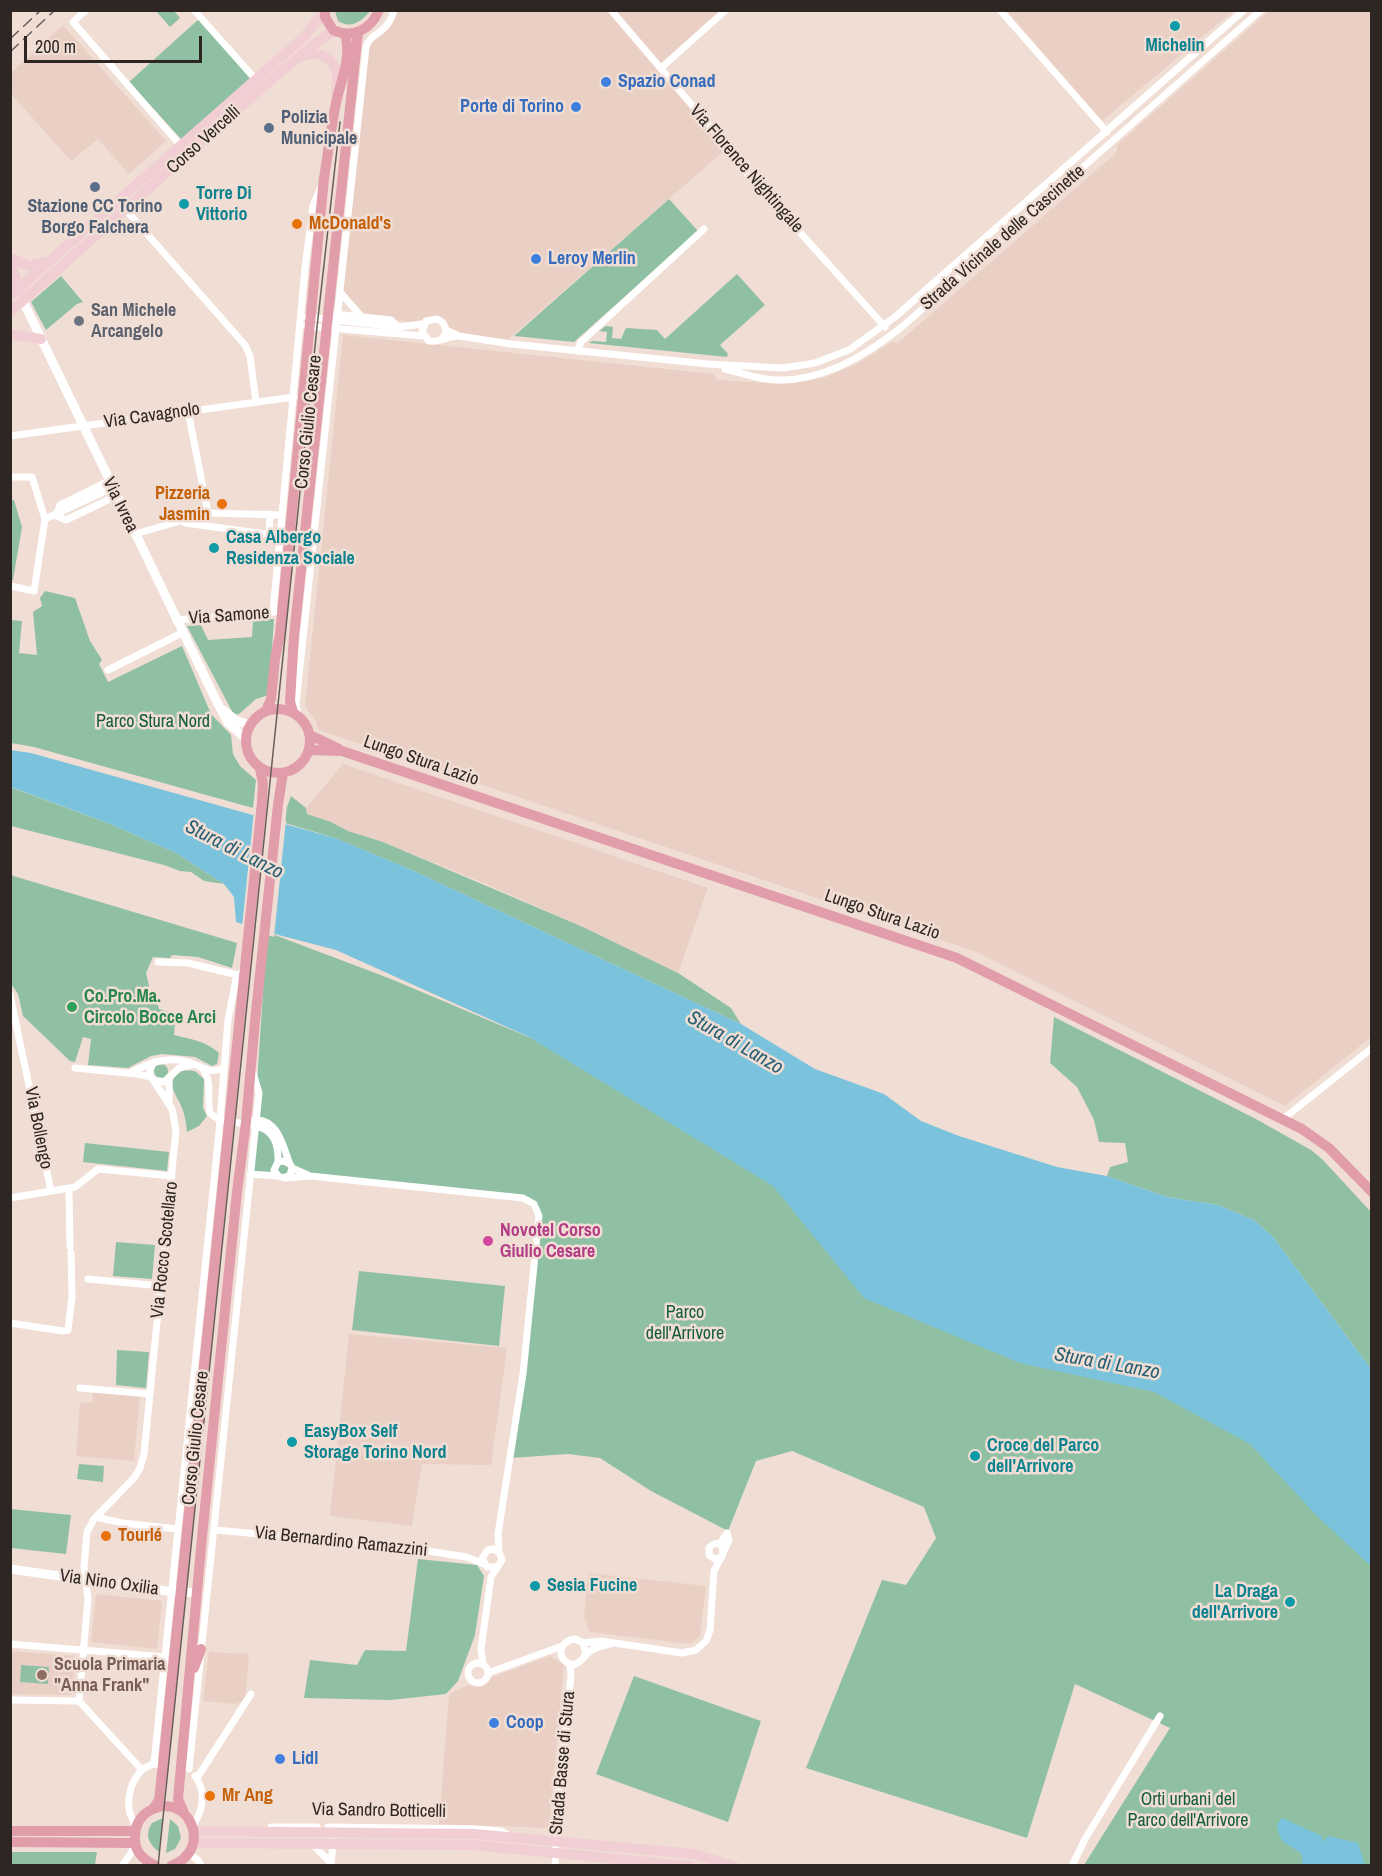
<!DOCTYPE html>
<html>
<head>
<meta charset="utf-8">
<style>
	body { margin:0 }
	#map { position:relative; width:1382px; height:1876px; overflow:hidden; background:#f0ddd4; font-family:"Archivo Narrow",sans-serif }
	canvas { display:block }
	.frame { position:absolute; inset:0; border:12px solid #2d2623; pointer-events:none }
	.scale { position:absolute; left:24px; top:36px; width:178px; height:27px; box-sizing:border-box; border:3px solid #2d2623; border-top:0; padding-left:8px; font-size:18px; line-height:21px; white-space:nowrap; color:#2d2623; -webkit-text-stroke:4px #f0ddd4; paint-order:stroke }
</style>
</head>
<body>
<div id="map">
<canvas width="1382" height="1876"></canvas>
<div class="frame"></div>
<div class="scale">200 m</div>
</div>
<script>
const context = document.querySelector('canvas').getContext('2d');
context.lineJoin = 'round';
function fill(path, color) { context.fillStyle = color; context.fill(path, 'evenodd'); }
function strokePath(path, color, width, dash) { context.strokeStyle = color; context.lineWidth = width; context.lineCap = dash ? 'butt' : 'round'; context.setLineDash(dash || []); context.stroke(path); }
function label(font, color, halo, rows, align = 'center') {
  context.font = font + ' "Archivo Narrow",sans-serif'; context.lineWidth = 5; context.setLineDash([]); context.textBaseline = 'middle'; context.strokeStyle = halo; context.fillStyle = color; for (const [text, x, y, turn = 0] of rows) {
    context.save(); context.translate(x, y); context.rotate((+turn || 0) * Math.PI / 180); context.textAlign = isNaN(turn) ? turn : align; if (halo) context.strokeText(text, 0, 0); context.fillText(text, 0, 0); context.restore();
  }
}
const built = new Path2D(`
	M394 11H726L661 68 727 148 504 343 459 336 433 318 410 322 361 316 341 292 366 47 383 31Z
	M1007 11H1233L1102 121Z
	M1269 11H1371V1037L1285 1106 974 951 319 730 316 721 305 707 343 335 714 374 717 380 783 384 826 377 857 364 892 342 898 343 1116 153 1118 144Z
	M63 25 166 141 129 174 98 139 71 161 11 94V73Z
	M343 764 708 888 678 973 583 927 486 884 383 842 348 831 331 822 307 814 306 808Z
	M349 1334 507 1348 491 1465 422 1464 412 1526 330 1516Z
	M93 1391 140 1395 134 1461 76 1456 80 1402 92 1403Z
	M588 1573 706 1586 700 1636 691 1644 590 1632 584 1617Z
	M96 1594 162 1601 157 1649 91 1642Z
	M10 1651 75 1656 72 1695 11 1694Z
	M209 1652 249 1654 245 1698 241 1702 235 1704 203 1701Z
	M550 1656 564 1664 549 1828 439 1824 449 1695 456 1690Z`);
const green = new Path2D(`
	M156 11H174L180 18 170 27Z
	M335 11V10L370 11C362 22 350 29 338 21Z
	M199 19 252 78 182 140 129 82Z
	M669 199 698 231 574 342 514 336Z
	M737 274 765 305 720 345 728 354 727 357 589 343 592 341 606 342 607 332 599 331 606 326 613 327 612 338 621 339 626 328 657 330 665 339Z
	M61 276 83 302 77 304 46 330 31 302Z
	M11 500H14L22 527 13 580H10Z
	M45 591 75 598 90 641 102 660 99 664 108 682 182 646 211 714 231 735 233 754 240 766 256 780 253 808 34 747 11 743V620L22 621 19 653 37 655 33 612 42 606 40 598Z
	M274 619 269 695 256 699 239 714 234 715 187 626 201 625 208 640 252 637 253 620Z
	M10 787 110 824 176 853 224 884 204 881 191 872 180 871 164 865 11 826Z
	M291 796 306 808 307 814 331 822 348 831 383 842 583 927 678 973 731 1008 741 1024 414 871 335 838 285 823 287 807Z
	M10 875 237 943 232 968 198 957 172 955 170 958 153 957 146 973 152 998 157 1001 159 1009 176 1014 174 1035C190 1039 206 1041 219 1053L217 1064 212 1066 195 1057 162 1054 151 1056 128 1068 88 1065 91 1039 83 1037 75 1062 70 1061 23 1016 18 994 11 984Z
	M267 932 391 979 533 1039 1086 1376 1154 1392 1372 1465 1371 1865H1084L1170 1728 1075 1684 1027 1838 806 1768 882 1580 906 1585 936 1538 924 1507 792 1451 756 1461 728 1531 651 1491 600 1458 568 1454 511 1458 539 1216 534 1204 523 1198 251 1174Z
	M1054 1017 1256 1119 1311 1150 1323 1160 1371 1212V1369L1273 1237 1254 1220 1218 1205 1167 1197 1107 1176 1110 1167 1128 1162 1125 1143 1099 1142 1094 1120 1077 1087 1050 1063Z
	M154 1071a7 7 0 1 1 14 0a7 7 0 1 1-14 0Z
	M183 1070 195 1071 204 1079 203 1108 207 1116 199 1126 187 1132C186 1123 185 1115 182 1108 176 1092 163 1083 183 1070Z
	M85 1143 169 1152 167 1171 83 1162Z
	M116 1242 155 1245 152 1279 113 1276Z
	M359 1271 505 1286 499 1346 352 1330Z
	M117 1350 149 1352 146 1388 116 1385Z
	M79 1464 104 1466 103 1482 77 1479Z
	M11 1509 71 1515 66 1554 11 1548Z
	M418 1559 477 1565 484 1576 475 1635 458 1681 446 1694 391 1700 304 1698 310 1660 357 1665 365 1650 406 1651Z
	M21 1665 49 1667 48 1684 20 1682Z
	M634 1676 761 1721 728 1822 596 1774Z
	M163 1818 159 1852C149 1844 144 1835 152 1823Z
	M170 1819 178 1826 181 1838 175 1849 166 1853Z
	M11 1852H97L95 1865 11 1866Z`);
const water = new Path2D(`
	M10 750 31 753 335 838 414 871 741 1024 815 1069 884 1094 921 1121 959 1136 1057 1167 1107 1176 1167 1197 1218 1205 1254 1220 1273 1237 1371 1369V1566L1319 1518 1250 1444 1154 1392 1020 1363 864 1298 773 1186 529 1037 336 950 267 932 236 922 234 897 224 884 176 853 110 824 11 787Z
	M1282 1818 1322 1836 1323 1842 1328 1836 1358 1843 1365 1865H1302V1855C1289 1841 1280 1849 1277 1824Z`);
const pier = new Path2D(`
	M254 811 286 820 274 937 242 927Z`);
const minor = new Path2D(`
	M86 10 73 22 181 146
	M194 10 257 81
	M611 10 720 138 734 159 885 327
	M1000 10 1107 132
	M661 68 726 10
	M126 210 245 345 250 356 256 402
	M340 292 361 316
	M334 314 391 320 398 327
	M307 317 398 327 424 324
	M306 326 424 336
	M446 330 459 336 511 344 708 364 783 368 815 363 849 350 895 317 1244 10
	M443 337C448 330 445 322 437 319L426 321 422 332 429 341C436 343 448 337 457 336
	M577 351 581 342 704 229
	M725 369C738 372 752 377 766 379 817 386 865 356 903 326L1261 10
	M188 411 208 513
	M10 436 294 397
	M10 477H32L45 519 34 591 10 586
	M109 481 60 505 56 516 66 520 116 496
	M45 519 112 488
	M185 523 280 536
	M135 534 208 513 282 515
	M269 535 270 514
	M273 612 305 268 313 206 320 189
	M176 620 275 612
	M108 670 182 633
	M298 715 296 704 366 47C371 31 388 35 394 10
	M158 962 188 963 242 976
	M10 995 51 1191
	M201 1067C214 1082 206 1096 210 1113 229 1133 280 1108 278 1162
	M75 1068 137 1074 151 1077
	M130 1073C148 1063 167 1056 188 1062 202 1066 210 1075 224 1068
	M169 1078V1101
	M153 1080 164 1082 179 1068 192 1065
	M1283 1119 1372 1048
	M254 1120C277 1118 283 1145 289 1162
	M292 1168 290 1175 284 1178 278 1176 274 1170 278 1162 284 1161 290 1164 292 1168 308 1175
	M250 1174 278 1176
	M286 1178 310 1176 523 1198 534 1204 539 1216 523 1374 498 1534 499 1552 502 1560 491 1577 481 1649 483 1664
	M69 1188 70 1247
	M10 1198 75 1187 98 1169 172 1176
	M88 1279 161 1286
	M10 1323 63 1331 68 1330 72 1296 71 1253
	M80 1388 150 1394
	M96 1517 122 1523 178 1529
	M215 1530 403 1547 466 1557 484 1564
	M720 1544 727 1533 729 1540 724 1551
	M496 1567H487L482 1558 488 1550 493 1549 499 1552
	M583 1643 601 1641 682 1653 696 1650 706 1641 710 1630 714 1571 723 1554 722 1546C717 1542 713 1543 709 1548V1555L715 1559 720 1558
	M10 1644 165 1657
	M586 1654 583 1643 575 1639C557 1641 556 1662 574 1665 581 1662 581 1660 586 1655 591 1648 602 1646 610 1644
	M468 1673a10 10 0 1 1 20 0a10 10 0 1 1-20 0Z
	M488 1673 562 1646
	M10 1700 79 1701
	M79 1701 88 1599 84 1567 87 1532 94 1519 134 1478 140 1468 144 1454 176 1130 172 1109 150 1075V1069L154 1062
	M79 1701 142 1770
	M154 1763 219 1132 228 1020 236 979 244 969
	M189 1769 259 1093 252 1069
	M197 1778 251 1694
	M136 1826C133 1820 129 1814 129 1808 127 1790 137 1764 158 1764
	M192 1827C203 1811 207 1792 195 1776
	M271 1827H317
	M328 1827 474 1829 501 1831 508 1835
	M316 1848 331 1863
	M189 1854 198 1860 201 1866
	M122 1866 131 1853 135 1843
	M331 1866 333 1842
	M555 1866 556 1852 554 1829 566 1727 571 1675 570 1664
	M1072 1866 1085 1839 1160 1716`);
const tertiary = new Path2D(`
	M23 301 215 698 228 723 245 738
	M223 710 237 721 249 725
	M10 1569 166 1591 198 1593`);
const secondary = new Path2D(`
	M301 57C313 51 329 54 335 68 338 75 337 85 336 93
	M10 258 30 266 45 262
	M10 262 20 292
	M10 296 304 37 325 11
	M10 312 263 87 313 45 329 34 336 31
	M10 334 41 339
	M194 1831 474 1834 694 1854 734 1866
	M194 1843 473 1845 690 1866`);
const primary = new Path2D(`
	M325 10V17L333 30C352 39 371 30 379 10
	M246 741a32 32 0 1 1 64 0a32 32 0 1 1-64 0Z
	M266 711 271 699 275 659 280 634 324 178C328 153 331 128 336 103 341 79 352 58 345 34
	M293 712 290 701 294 636 358 32
	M310 735 339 749
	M309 750 342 751 957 958 1302 1129 1329 1148 1372 1192
	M194 1668 201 1649
	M153 1809 159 1800 163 1764 262 802 263 783 260 769
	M184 1813 178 1799 202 1537 237 1192 246 1122 255 1021 278 805 283 773
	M10 1831H135
	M10 1842 135 1843
	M156 1866C144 1860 134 1852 135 1838 135 1826 139 1817 149 1811 187 1789 216 1849 171 1866`);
const tram = new Path2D(`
	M158 1866 317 327 340 122`);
const rail = new Path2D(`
	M10 39 41 10
	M10 52 55 10`);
const markers = [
	[1175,26,6,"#0f9aa8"],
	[606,82,6,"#3f7fe0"],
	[576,107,6,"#3f7fe0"],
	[269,128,6,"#5c6f8a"],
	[95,187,6,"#5c6f8a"],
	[184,204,6,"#0f9aa8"],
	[297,224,6,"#e8710a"],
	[536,259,6,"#3f7fe0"],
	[79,321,6,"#6b7280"],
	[222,504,6,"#e8710a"],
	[214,548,6,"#0f9aa8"],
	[72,1007,6,"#2e9e5b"],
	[488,1241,6,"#d1479c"],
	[292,1442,6,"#0f9aa8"],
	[975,1456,6,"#0f9aa8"],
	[106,1536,6,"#e8710a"],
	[535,1586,6,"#0f9aa8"],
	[1290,1602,6,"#0f9aa8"],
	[42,1675,6,"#8d6e63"],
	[494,1723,6,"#3f7fe0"],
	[280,1759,6,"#3f7fe0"],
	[210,1796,6,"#e8710a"]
];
const cultureNames = [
	["Michelin",1175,46,"center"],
	["Torre Di",196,194],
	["Vittorio",196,215],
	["Casa Albergo",226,538],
	["Residenza Sociale",226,559],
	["EasyBox Self",304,1432],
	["Storage Torino Nord",304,1453],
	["Croce del Parco",987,1446],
	["dell'Arrivore",987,1467],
	["Sesia Fucine",547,1586],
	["La Draga",1278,1592,"right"],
	["dell'Arrivore",1278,1613,"right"]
];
const shopNames = [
	["Spazio Conad",618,82],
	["Porte di Torino",564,107,"right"],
	["Leroy Merlin",548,259],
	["Coop",506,1723],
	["Lidl",292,1759]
];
const serviceNames = [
	["Polizia",281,118],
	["Municipale",281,139],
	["Stazione CC Torino",95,207,"center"],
	["Borgo Falchera",95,228,"center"]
];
const streetNames = [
	["Corso Vercelli",204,140,-42],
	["Via Florence Nightingale",746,169,49],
	["Strada Vicinale delle Cascinette",1003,238,-41],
	["Via Cavagnolo",152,416,-8],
	["Corso Giulio Cesare",309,422,-84],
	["Via Ivrea",120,505,64],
	["Via Samone",229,616,-4],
	["Lungo Stura Lazio",421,761,19],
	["Lungo Stura Lazio",882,915,19],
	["Via Bollengo",38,1128,79],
	["Via Rocco Scotellaro",165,1250,-84],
	["Corso Giulio Cesare",196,1438,-84],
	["Via Bernardino Ramazzini",341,1542,6],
	["Via Nino Oxilia",109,1583,8],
	["Strada Basse di Stura",563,1763,-85],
	["Via Sandro Botticelli",379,1811,1]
];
const foodNames = [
	["McDonald's",309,224],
	["Pizzeria",210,494,"right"],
	["Jasmin",210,515,"right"],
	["Tourlé",118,1536],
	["Mr Ang",222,1796]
];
const worshipNames = [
	["San Michele",91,311],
	["Arcangelo",91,332]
];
const parkNames = [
	["Parco Stura Nord",153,722],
	["Parco",685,1313],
	["dell'Arrivore",685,1334],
	["Orti urbani del",1188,1800],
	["Parco dell'Arrivore",1188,1821]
];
const leisureNames = [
	["Co.Pro.Ma.",84,997],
	["Circolo Bocce Arci",84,1018]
];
const hotelNames = [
	["Novotel Corso",500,1231],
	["Giulio Cesare",500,1252]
];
const educationNames = [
	["Scuola Primaria",54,1665],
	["\"Anna Frank\"",54,1686]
];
const waterNames = [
	["Stura di Lanzo",234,850,27],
	["Stura di Lanzo",735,1043,30],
	["Stura di Lanzo",1107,1364,10]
];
fill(built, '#ead0c4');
fill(green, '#90c0a4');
fill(water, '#7bc3dd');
fill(pier, '#f0ddd4');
strokePath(minor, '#fff', 7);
strokePath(tertiary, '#fff', 9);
strokePath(secondary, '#f1ced4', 10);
strokePath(primary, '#e29daa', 10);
strokePath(tram, '#685d59', 1.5);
strokePath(rail, '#685d59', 1.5, [12, 6]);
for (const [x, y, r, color] of markers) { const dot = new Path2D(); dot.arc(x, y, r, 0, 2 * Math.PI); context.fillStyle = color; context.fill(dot); strokePath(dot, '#f0ddd4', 2); }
label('bold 18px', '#0d838f', '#f0ddd4', cultureNames, 'left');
label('bold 18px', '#366cbe', '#f0ddd4', shopNames, 'left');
label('bold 18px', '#4e5e75', '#f0ddd4', serviceNames, 'left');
label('18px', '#2d2623', '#f0ddd4', streetNames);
label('bold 18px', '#c56008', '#f0ddd4', foodNames, 'left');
label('bold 18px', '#5b616d', '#f0ddd4', worshipNames, 'left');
label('18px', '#135d3d', '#f0ddd4', parkNames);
label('bold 18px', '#27864d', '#f0ddd4', leisureNames, 'left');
label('bold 18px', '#b23c85', '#f0ddd4', hotelNames, 'left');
label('bold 18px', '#785e54', '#f0ddd4', educationNames, 'left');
label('italic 20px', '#265f73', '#f0ddd4', waterNames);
</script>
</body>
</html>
